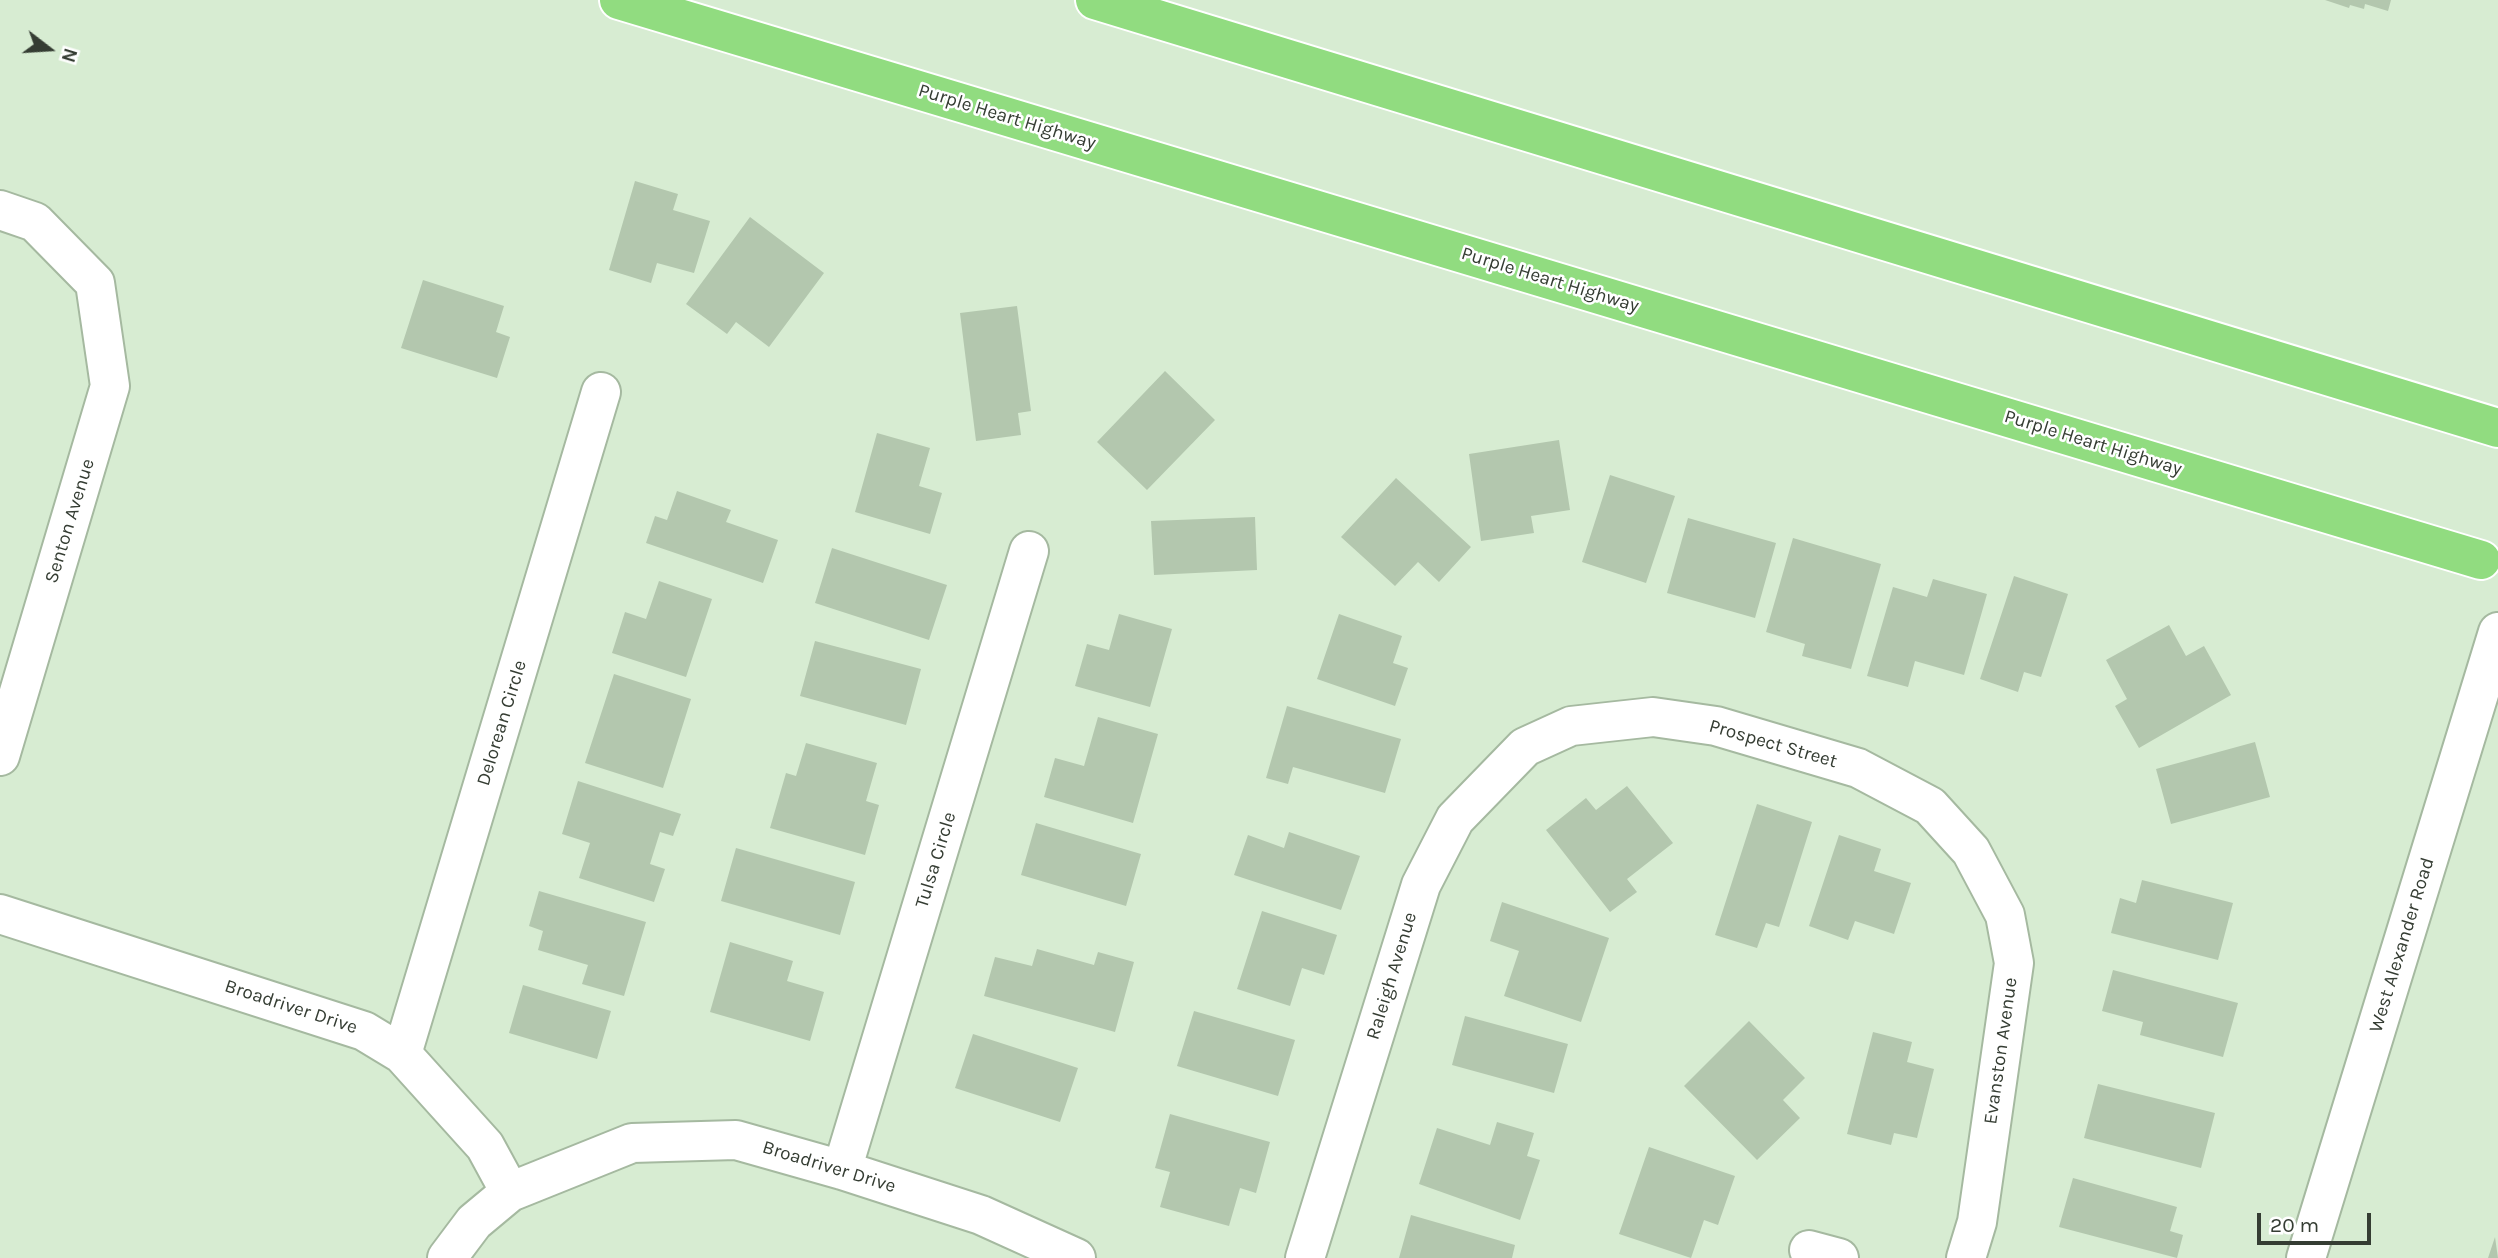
<!DOCTYPE html>
<html>
<head>
<meta charset="utf-8">
<style>
	body { margin:0 }
	#map { position:relative; width:2498px; height:1258px; overflow:hidden; background:#d7ecd2; font-family:Karla,sans-serif }
	canvas { display:block }
	.north { position:absolute; left:14px; top:14px; width:70px; height:70px; -webkit-text-stroke:5px #fff; paint-order:stroke; rotate:107deg; font-size:19px; font-weight:700; line-height:28px; text-align:center; color:#353d33 }
	.north::after { content:''; display:block; margin:auto; width:24px; height:32px; background:#353d33; clip-path:polygon(50% 0,100% 100%,50% 72%,0 100%) }
	.scale { position:absolute; left:2257px; top:1213px; width:114px; height:32px; box-sizing:border-box; border:4px solid #353d33; border-top:0; padding-left:9px; font-size:21px; line-height:24px; white-space:nowrap; color:#353d33; -webkit-text-stroke:5px #fff; paint-order:stroke }
</style>
</head>
<body>
<div id="map">
<canvas width="2498" height="1258"></canvas>
<div class="north">N</div>
<div class="scale">20 m</div>
</div>
<script>
const context = document.querySelector('canvas').getContext('2d');
context.lineJoin = 'round';
function fill(path, color) { context.fillStyle = color; context.fill(path, 'evenodd'); }
function strokePath(path, color, width, dash) { context.strokeStyle = color; context.lineWidth = width; context.lineCap = dash ? 'butt' : 'round'; context.setLineDash(dash || []); context.stroke(path); }
function label(font, color, halo, rows, align = 'center') {
  context.font = font + ' Karla,sans-serif'; context.lineWidth = 5; context.setLineDash([]); context.textBaseline = 'middle'; context.strokeStyle = halo; context.fillStyle = color; for (const [text, x, y, turn = 0] of rows) {
    context.save(); context.translate(x, y); context.rotate((+turn || 0) * Math.PI / 180); context.textAlign = isNaN(turn) ? turn : align; if (halo) context.strokeText(text, 0, 0); context.fillText(text, 0, 0); context.restore();
  }
}
const building = new Path2D(`
	M2325 0H2391L2388 11 2365 4 2364 9 2350 5 2349 8Z
	M635 181 678 194 673 210 710 221 694 273 657 263 651 283 609 270Z
	M750 217 824 273 769 347 736 322 727 334 686 304Z
	M423 280 504 306 496 332 510 337 497 378 401 348Z
	M1017 306 1031 411 1018 413 1021 435 976 441 960 313Z
	M1165 371 1215 420 1147 490 1097 442Z
	M877 433 930 448 919 486 942 493 930 534 855 512Z
	M1559 440 1570 510 1531 516 1534 533 1481 541 1469 454Z
	M1610 475 1675 496 1646 583 1582 562Z
	M1396 478 1471 547 1439 582 1418 562 1395 586 1341 537Z
	M677 491 731 510 726 522 778 540 763 583 646 543 655 516 667 520Z
	M1255 517 1257 570 1154 575 1151 521Z
	M1688 518 1776 543 1755 618 1667 593Z
	M1793 538 1881 564 1851 669 1802 656 1805 644 1766 632Z
	M832 548 947 585 929 640 815 603Z
	M2014 576 2068 594 2041 677 2024 672 2018 692 1980 679Z
	M1933 579 1987 594 1964 675 1915 661 1908 687 1867 676 1893 587 1927 597Z
	M659 581 712 599 686 677 612 653 625 612 646 619Z
	M1119 614 1172 629 1150 707 1075 686 1087 644 1109 650Z
	M1339 614 1402 636 1393 663 1408 668 1395 706 1317 679Z
	M2169 625 2186 656 2204 646 2231 695 2139 748 2115 706 2127 699 2106 660Z
	M815 641 921 669 906 725 800 696Z
	M614 674 691 699 663 788 585 763Z
	M1287 706 1401 739 1385 793 1293 767 1288 784 1266 778Z
	M1098 717 1158 734 1133 823 1044 797 1055 758 1084 766Z
	M2255 742 2270 797 2171 824 2156 769Z
	M806 743 877 763 866 801 879 805 865 855 770 828 786 773 796 776Z
	M578 781 681 814 673 836 660 832 650 864 665 869 654 902 579 878 590 843 562 834Z
	M1627 786 1673 843 1627 879 1637 892 1610 912 1546 830 1586 798 1596 810Z
	M1757 804 1812 822 1779 927 1766 923 1757 948 1715 935Z
	M1036 823 1141 854 1126 906 1021 875Z
	M1289 832 1360 856 1341 910 1234 875 1248 835 1284 848Z
	M1839 835 1881 849 1874 871 1911 883 1894 934 1855 921 1848 940 1809 926Z
	M736 848 855 882 840 935 721 901Z
	M2142 880 2233 903 2218 960 2111 933 2120 898 2136 903Z
	M539 891 646 922 624 996 582 984 588 965 538 950 543 931 529 926Z
	M1502 902 1609 938 1581 1022 1504 996 1519 951 1490 941Z
	M1262 911 1337 935 1324 975 1302 968 1290 1006 1237 989Z
	M730 942 793 961 787 981 824 992 810 1041 710 1012Z
	M1037 949 1094 965 1098 952 1134 962 1115 1032 984 996 995 957 1032 966Z
	M2113 970 2238 1003 2223 1057 2140 1035 2143 1022 2102 1011Z
	M523 985 611 1011 597 1059 509 1033Z
	M1194 1011 1295 1040 1278 1096 1177 1066Z
	M1465 1016 1568 1044 1554 1093 1452 1065Z
	M1749 1021 1805 1078 1783 1100 1800 1118 1757 1160 1684 1086Z
	M1873 1032 1912 1042 1907 1062 1934 1069 1917 1138 1894 1133 1891 1145 1847 1134Z
	M973 1034 1078 1068 1060 1122 955 1088Z
	M2098 1084 2215 1113 2201 1168 2084 1138Z
	M1170 1114 1270 1142 1256 1193 1240 1188 1229 1226 1160 1207 1170 1172 1155 1168Z
	M1497 1122 1534 1133 1527 1156 1540 1160 1520 1220 1419 1184 1437 1128 1490 1145Z
	M1649 1147 1735 1176 1718 1225 1704 1220 1691 1258 1619 1234Z
	M2073 1178 2177 1207 2170 1231 2183 1235 2177 1258 2059 1227Z
	M1411 1215 1515 1245 1512 1258H1399Z
	M2495 1237 2498 1258H2488Z`);
const minor = new Path2D(`
	M0 210 35 222 95 283 110 386 0 756
	M0 914 364 1031 402 1054 485 1146 510 1192
	M402 1054 601 392
	M842 1170 1029 551
	M1809 1250 1839 1258
	M447 1258 474 1222 510 1192 632 1143 736 1140 842 1170 981 1215 1076 1258
	M1305 1258 1421 885 1455 819 1525 747 1571 726 1653 717 1716 726 1858 768 1930 806 1971 851 2005 915 2014 963 1977 1222 1966 1258`);
const secondary = new Path2D(`
	M2306 1258 2498 632`);
const motorway = new Path2D(`
	M619 0 2481 560
	M1095 0 2498 428`);
const streetNames = [
	["Purple Heart Highway",1007,117,17],
	["Purple Heart Highway",1550,280,17],
	["Purple Heart Highway",2093,443,17],
	["Senton Avenue",70,521,-73],
	["Delorean Circle",502,723,-73],
	["Prospect Street",1773,744,16],
	["Tulsa Circle",936,860,-73],
	["West Alexander Road",2402,945,-73],
	["Raleigh Avenue",1392,976,-73],
	["Broadriver Drive",291,1007,18],
	["Evanston Avenue",2001,1051,-82],
	["Broadriver Drive",829,1167,17]
];
fill(building, '#b3c7ae');
strokePath(minor, '#a5b9a0', 42);
strokePath(secondary, '#a5b9a0', 42);
strokePath(motorway, '#fff', 42);
strokePath(minor, '#fff', 38);
strokePath(secondary, '#fff', 38);
strokePath(motorway, '#91dc80', 38);
label('19px', '#353d33', '#fff', streetNames);
</script>
</body>
</html>
